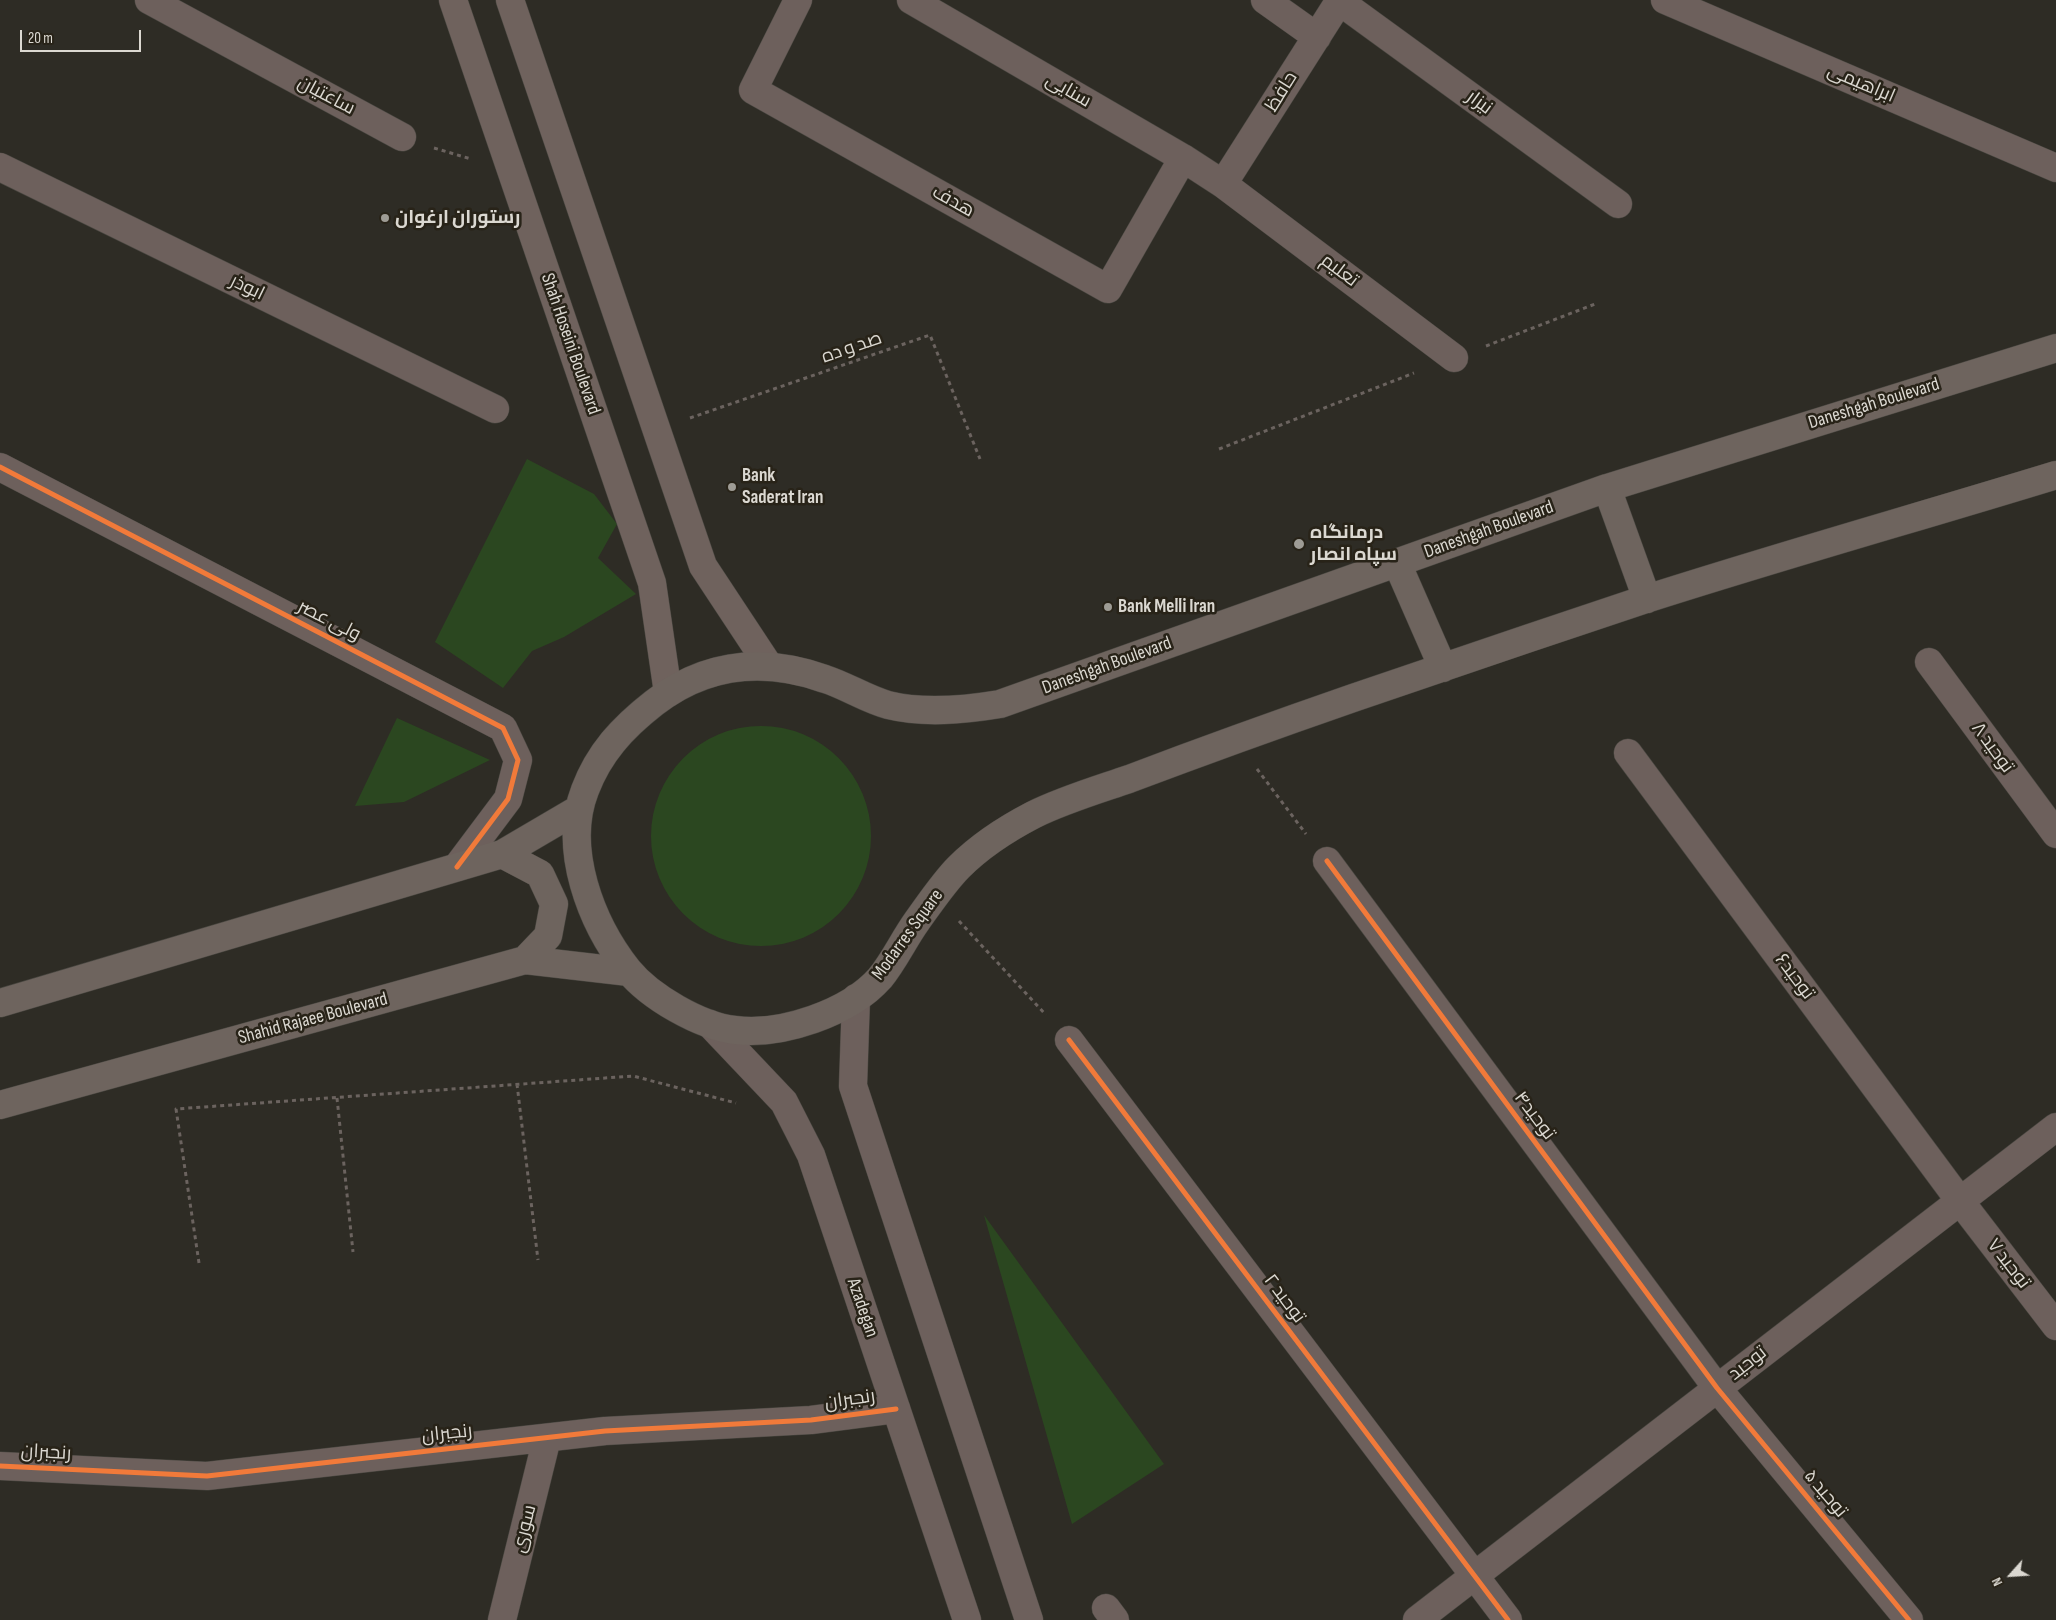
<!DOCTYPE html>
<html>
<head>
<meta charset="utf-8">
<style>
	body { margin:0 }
	#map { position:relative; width:2056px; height:1620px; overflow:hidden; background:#2e2c25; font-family:"Sofia Sans Condensed",sans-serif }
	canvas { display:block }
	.north { position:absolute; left:1986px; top:1550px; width:50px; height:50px; -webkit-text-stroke:4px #282318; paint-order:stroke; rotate:244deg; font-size:14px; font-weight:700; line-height:20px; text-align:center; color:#dbd8d1 }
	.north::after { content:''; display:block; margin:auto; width:18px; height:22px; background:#dbd8d1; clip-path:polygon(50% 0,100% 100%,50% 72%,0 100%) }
	.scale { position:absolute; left:20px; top:30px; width:121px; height:22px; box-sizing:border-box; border:2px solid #dbd8d1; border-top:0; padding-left:6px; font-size:15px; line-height:18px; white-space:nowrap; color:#dbd8d1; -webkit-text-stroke:4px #282318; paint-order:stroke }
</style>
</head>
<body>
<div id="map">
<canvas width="2056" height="1620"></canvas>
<div class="north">N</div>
<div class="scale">20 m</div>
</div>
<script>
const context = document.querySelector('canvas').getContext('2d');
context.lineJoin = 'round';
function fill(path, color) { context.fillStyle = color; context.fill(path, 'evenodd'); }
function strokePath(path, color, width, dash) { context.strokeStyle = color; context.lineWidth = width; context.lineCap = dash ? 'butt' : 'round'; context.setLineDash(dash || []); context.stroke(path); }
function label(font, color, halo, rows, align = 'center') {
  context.font = font + ' "Sofia Sans Condensed",Cairo,sans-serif'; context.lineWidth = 5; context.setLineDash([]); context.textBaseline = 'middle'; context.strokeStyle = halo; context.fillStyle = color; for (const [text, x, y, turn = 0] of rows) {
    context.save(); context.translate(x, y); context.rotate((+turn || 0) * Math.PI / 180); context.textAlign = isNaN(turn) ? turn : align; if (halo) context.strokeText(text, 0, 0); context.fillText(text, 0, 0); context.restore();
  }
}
const green = new Path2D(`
	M527 459 594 494 617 524 598 558 636 594 564 637 532 651 503 688 435 642Z
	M397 718 490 760 404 802 355 806Z
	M651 836a110 110 0 1 1 220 0a110 110 0 1 1-220 0Z
	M984 1215 1164 1464 1072 1524Z`);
const path = new Path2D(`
	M434 148 471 159
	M1486 346 1595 304
	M690 418 930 335 980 459
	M1219 449 1414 373
	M1257 769 1306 834
	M959 921 1046 1015
	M517 1084 538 1260
	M337 1098 353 1252
	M199 1263 176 1109 633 1076 736 1103`);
const minor = new Path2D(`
	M149 0 402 137
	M798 0 753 90 1108 289 1183 158
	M911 0 1183 158 1223 184 1454 358
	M1265 0 1317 37
	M1665 0 2056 168
	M1339 1 1618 204
	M0 167 495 409
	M1223 184 1340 0
	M0 467 503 728 518 760 508 799 457 867
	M1929 662 2056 834
	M1628 753 1960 1201 2056 1326
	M1327 861 1717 1388 1909 1620
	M1069 1040 1508 1620
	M0 1466 207 1476 605 1431 811 1420 896 1409
	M1106 1608 1115 1620
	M502 1620 547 1438
	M1417 1620 2056 1127`);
const tertiary = new Path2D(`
	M856 998 853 1086 1029 1620
	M710 1024 784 1102 811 1155 967 1620`);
const secondary = new Path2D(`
	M453 0 652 583 668 693
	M510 0 703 566 769 666`);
const trunk = new Path2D(`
	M2056 348 1607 488 1000 704C964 710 924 714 888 705 866 699 847 686 825 679 763 657 706 663 654 703 622 728 599 753 585 790 562 849 591 923 628 970 650 997 700 1026 735 1030 781 1036 849 1013 880 978 894 961 904 939 917 921 930 903 944 882 959 867 979 847 1008 828 1033 815 1063 800 1097 790 1129 779 1203 751 1278 724 1353 698 1450 665 1546 632 1643 600 1780 556 1919 517 2056 475
	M1607 488 1647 599
	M1397 563 1443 668
	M502 854 540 874 554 904 548 936 525 960
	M0 1003 502 854 577 810
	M0 1105 525 960 629 972`);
const cycleway = new Path2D(`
	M0 467 503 728 518 760 508 799 457 867
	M1327 861 1717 1388 1909 1620
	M1069 1040 1508 1620
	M0 1466 207 1476 605 1431 811 1420 896 1409`);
const markers = [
	[385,218,5,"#9e9c95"],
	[732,487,5,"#9e9c95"],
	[1299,544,6,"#9e9c95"],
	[1108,607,5,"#9e9c95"]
];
const streetNames = [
	["ابراهیمی",1861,84,23],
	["سنایی",1068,91,30],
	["حافظ",1282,92,-58],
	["ساعتیان",326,96,28],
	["نیزار",1479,103,36],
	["هدف",953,202,29],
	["تعلیم",1339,271,37],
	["ابوذر",247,288,26],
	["Shah Hoseini Boulevard",570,344,71],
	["صد و ده",852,348,-19],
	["Daneshgah Boulevard",1874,404,-17],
	["Daneshgah Boulevard",1489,530,-20],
	["ولی عصر",329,621,27],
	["Daneshgah Boulevard",1107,666,-20],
	["توحید ۸",1992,748,54],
	["Modarres Square",908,935,-54],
	["توحید۶",1794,977,53],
	["Shahid Rajaee Boulevard",313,1019,-15],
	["توحید۴",1534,1116,53],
	["توحید ۷",2008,1264,52],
	["توحید ۲",1284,1299,53],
	["Azadegan",862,1308,71],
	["توحید",1748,1364,-38],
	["رنجبران",850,1400,-8],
	["رنجبران",447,1434,-6],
	["رنجبران",46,1453,3],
	["توحید ۵",1825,1494,50],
	["سوری",525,1529,-76]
];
const poiNames = [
	["رستوران ارغوان",395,218],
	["Bank",742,476],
	["Saderat Iran",742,498],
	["درمانگاه",1310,533],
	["سپاه انصار",1310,555],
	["Bank Melli Iran",1118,607]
];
fill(green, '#2b4720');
strokePath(minor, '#494741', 29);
strokePath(tertiary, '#494741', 29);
strokePath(secondary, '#494741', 29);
strokePath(trunk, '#494741', 29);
strokePath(path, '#6b635f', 3, [4, 4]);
strokePath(minor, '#6d605c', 28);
strokePath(tertiary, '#6d605c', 28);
strokePath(secondary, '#6f625d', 28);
strokePath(trunk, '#6e645e', 28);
strokePath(cycleway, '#f17a3a', 5);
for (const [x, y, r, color] of markers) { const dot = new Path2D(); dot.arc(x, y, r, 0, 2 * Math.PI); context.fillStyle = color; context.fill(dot); strokePath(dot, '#282318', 2); }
label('19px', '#dbd8d1', '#282318', streetNames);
label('bold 19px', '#dbd8d1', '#282318', poiNames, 'left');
</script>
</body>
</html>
